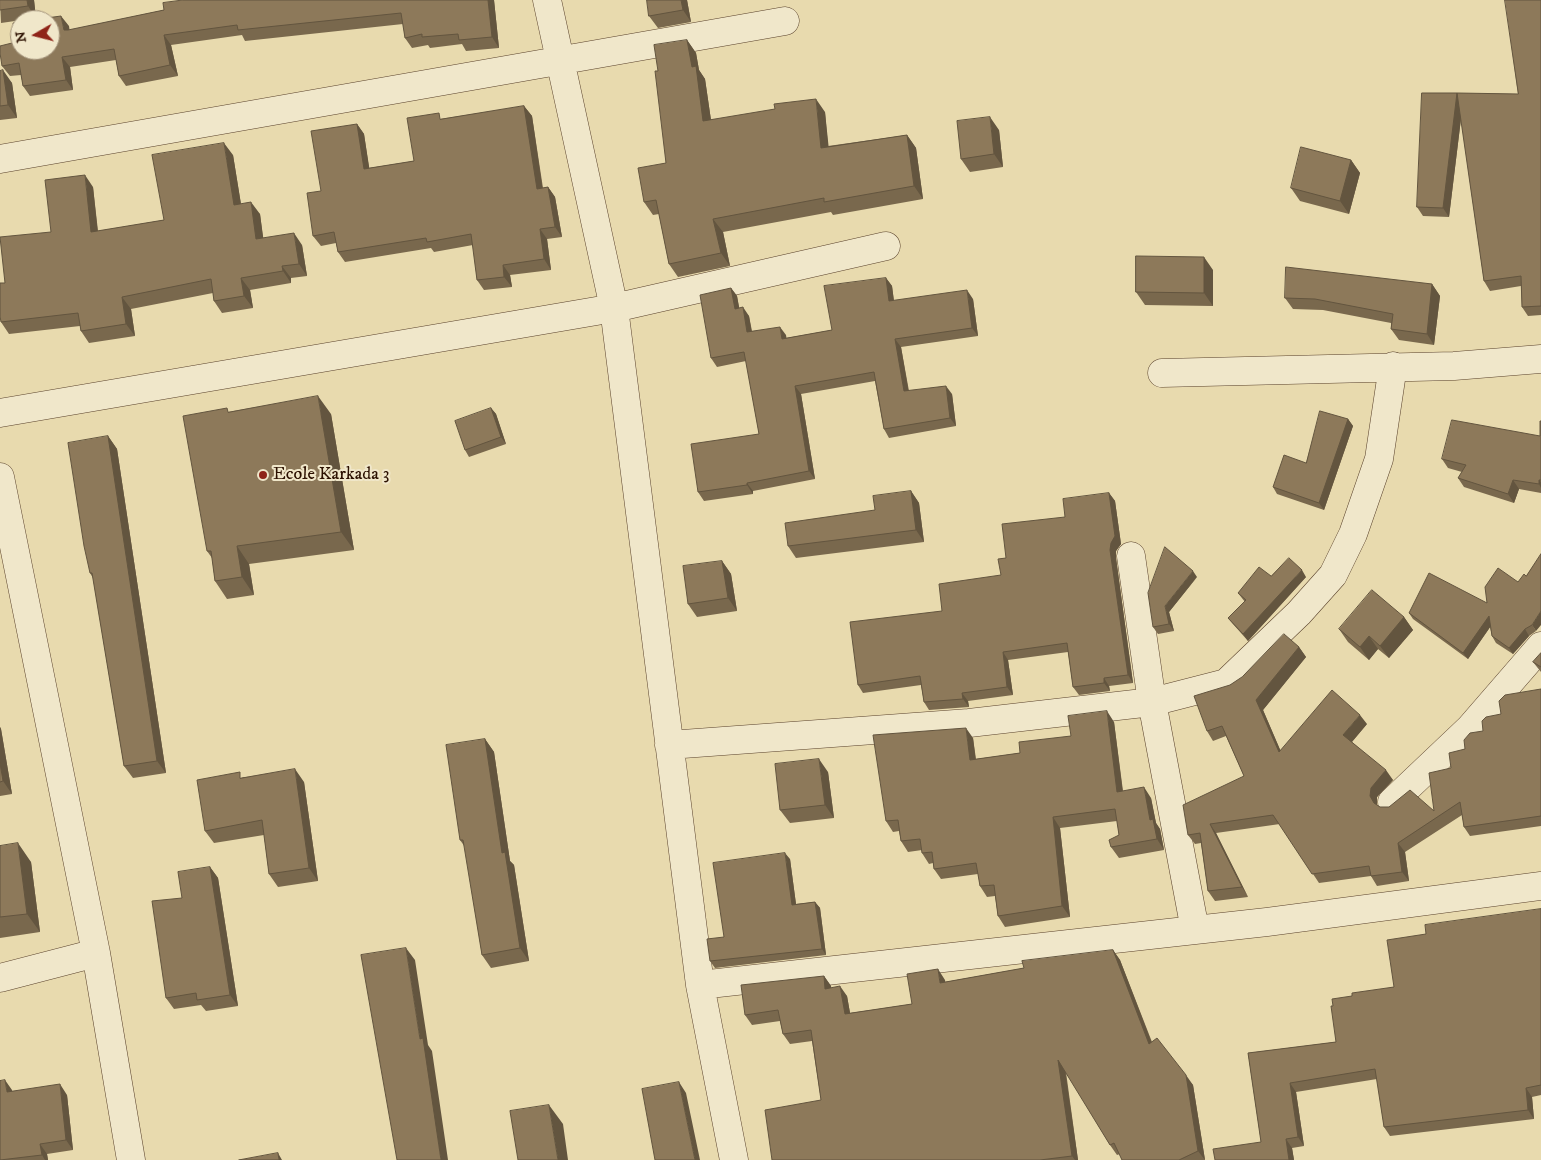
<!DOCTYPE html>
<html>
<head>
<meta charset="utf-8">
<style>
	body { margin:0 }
	#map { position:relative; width:1541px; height:1160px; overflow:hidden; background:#e8daae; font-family:"IM FELL DW Pica",serif }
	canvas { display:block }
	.north { position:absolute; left:10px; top:10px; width:50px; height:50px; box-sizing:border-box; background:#f0e7ca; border:1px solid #a19179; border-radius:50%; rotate:262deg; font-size:14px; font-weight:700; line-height:20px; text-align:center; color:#2b1000 }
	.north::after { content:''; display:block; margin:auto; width:18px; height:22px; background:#8f2418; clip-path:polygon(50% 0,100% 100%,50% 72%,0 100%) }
</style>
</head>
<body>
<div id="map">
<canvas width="1541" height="1160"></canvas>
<div class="north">N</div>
</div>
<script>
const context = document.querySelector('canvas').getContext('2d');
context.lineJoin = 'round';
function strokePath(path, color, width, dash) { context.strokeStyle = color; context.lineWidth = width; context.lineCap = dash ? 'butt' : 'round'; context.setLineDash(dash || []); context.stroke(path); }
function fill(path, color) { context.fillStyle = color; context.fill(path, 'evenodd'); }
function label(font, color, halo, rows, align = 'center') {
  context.font = font + ' "IM FELL DW Pica",serif'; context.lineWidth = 4; context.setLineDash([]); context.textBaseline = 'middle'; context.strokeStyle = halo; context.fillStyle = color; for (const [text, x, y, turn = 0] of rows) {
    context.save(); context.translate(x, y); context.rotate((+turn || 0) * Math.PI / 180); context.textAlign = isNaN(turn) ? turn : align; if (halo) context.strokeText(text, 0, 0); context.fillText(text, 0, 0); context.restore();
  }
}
const minor = new Path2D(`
	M547 0 614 308 700 985 734 1160
	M0 159 785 21
	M1162 373 1454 366 1541 359
	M0 413 614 308 886 246
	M0 477 96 953 131 1160
	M1131 556 1152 702 1195 930
	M669 745 969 723 1152 702 1226 683 1299 613 1333 575 1353 534 1379 459 1393 366
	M1392 802 1470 728 1541 646
	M0 978 96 953
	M700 985 1267 922 1541 886`);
const wall = new Path2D(`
	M0 0H34L36 18 1 23Z
	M183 0H494L499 48 466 51 462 44 430 48 428 45 412 48 405 38 403 24 245 41 242 35 171 45 178 76 126 86 119 76 116 60 70 67 73 90 30 96 23 86 21 75 10 76 2 66 16 42 69 26V30L164 10Z
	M647 0H687L691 22 658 28 649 16Z
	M1541 0V315L1528 316 1522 307 1521 286 1490 291 1484 281 1461 119 1449 217 1423 216 1417 207 1422 93 1518 94Z
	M687 40 696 53 699 70 705 79 711 120 825 112 828 146 907 135 916 148 923 199 833 215 831 212 723 232 730 266 678 277 669 264 659 214 653 215 644 202 666 163 658 71Z
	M0 71 12 83 17 118 0 120Z
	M524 106 532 116 543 188 548 187 555 197 562 237 547 239 551 270 510 275 512 287 484 290 477 280 473 245 434 252 431 248 345 262 338 252 336 243 321 246 313 236 321 191 357 124 364 134 369 168 414 161 443 119Z
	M999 130 1003 167 970 172 961 159Z
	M233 155 241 204 260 214 263 238 302 245 307 276 291 278V283L250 290 253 308 222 313 214 301 213 293 131 309 135 336 89 343 81 331 80 326 9 334 1 322 5 283 51 232 93 187 98 231 164 220Z
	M1351 160 1360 173 1349 214 1300 201 1291 188Z
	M1213 270V306L1145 305 1136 292Z
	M886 278 892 286 894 301 973 299 978 336 901 347 909 391 952 394 956 426 889 438 884 429 875 381 801 394 815 479 753 491V494L704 501 698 492 759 434 746 361 717 367 711 358 731 288 737 296 739 308 749 316 752 331 786 335V338L832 330Z
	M1432 284 1440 296 1434 345 1399 340 1391 329V323L1323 310 1293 309 1285 298Z
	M491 408 496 414 506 444 469 457 465 450Z
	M230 412 331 414 354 550 249 564 254 595 227 599 215 581 212 558 207 551Z
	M1348 419 1353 426 1324 510 1277 494 1273 487 1306 463Z
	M1541 421V493L1519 489 1514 503 1464 487 1458 478 1462 472 1448 468 1442 459 1540 436Z
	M108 436 117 449 166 773 133 778 124 766 93 578 90 573Z
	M911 491 919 503 924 542 796 558 788 546 875 510Z
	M1109 493 1115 501 1121 544 1116 551V558L1133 683 1109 686 1110 691 1079 695 1073 687 1068 652 1008 660 1013 695 968 701 969 707 929 710 924 702 921 685 863 693 858 685 942 611 1001 575 1065 517Z
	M722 561 731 574 737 611 697 617 688 604Z
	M1498 568 1536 631 1529 636 1513 654 1496 643 1492 636 1490 627 1468 659 1413 619 1409 613 1487 603Z
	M1271 576 1306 577 1248 641 1233 624 1228 618 1245 602 1238 593Z
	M1197 577 1169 612 1174 631 1158 634 1153 627Z
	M1404 617 1413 630 1389 658 1378 649 1369 660 1348 642 1339 629Z
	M1299 647 1306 657 1263 710 1280 750 1367 724 1352 742 1393 780 1377 797V805L1380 807 1434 811 1451 768 1465 749 1501 714 1541 689V826L1470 836 1464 827 1462 815 1405 852 1409 881 1377 886 1371 876 1319 883 1280 824 1216 833 1248 897 1215 901 1208 891 1201 843 1195 844 1188 835 1244 776 1226 736 1213 741 1207 731 1230 685Z
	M1541 653V672L1533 662Z
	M1114 722 1123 791 1151 798 1156 823 1160 829 1164 850 1119 858 1111 847 1119 835 1117 821 1060 828 1070 917 1005 927 998 916 995 896 987 897 980 886 978 874 941 879 934 869 933 863 929 864 922 853V850L908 852 901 841 899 831 893 832 886 821 973 738 976 759 1020 753Z
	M0 727 1 729 12 794 0 796Z
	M485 739 494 752 510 861 514 865 529 961 491 968 482 955 465 847 460 840Z
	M828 772 834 818 790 823 780 810Z
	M243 777 304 782 318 881 278 887 269 874 264 835 214 843 205 831Z
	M0 846 31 862 40 932 0 938Z
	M790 859 796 904 815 902 820 908 826 955 715 968 710 961 724 937Z
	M210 867 218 878 238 1006 206 1011 201 1005 174 1009 166 998 182 898Z
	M1541 909V1095L1532 1097 1534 1119 1390 1136 1384 1127 1377 1079 1296 1092 1304 1146 1292 1148 1294 1160H1215L1261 1142 1248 1053 1336 1042 1333 1006 1352 996 1394 987 1426 934Z
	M1113 950 1120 960 1152 1042 1193 1085 1205 1160H1122L1120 1154 1117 1155 1110 1145 1066 1072 1078 1160H772L821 1100 812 1041 790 1044 783 1034 780 1021 752 1025 745 1015 824 976 831 986V988L847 996 850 1013 912 1004 945 980V982L1024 968Z
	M12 1091 67 1095 73 1150 47 1154 48 1160H0Z`);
const shadedWall = new Path2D(`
	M27 0H34L36 18 28 6Z
	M488 0H494L499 48 492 37Z
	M681 0H687L691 22 683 10Z
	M61 16 69 26 71 41 64 30Z
	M164 35 171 45 178 76 170 65Z
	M687 40 696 53 699 70 705 79 713 134 703 121 692 67Z
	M62 57 70 67 73 90 66 80Z
	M3 70 12 83 17 118 8 105Z
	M1457 93 1463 102 1449 217 1443 208Z
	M816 99 825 112 830 160 821 148Z
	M524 106 532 116 544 199 537 189Z
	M990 117 999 130 1003 167 994 154Z
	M357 124 364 134 371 179 364 169Z
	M907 135 916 148 923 199 914 186Z
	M224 143 233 155 243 217 234 205Z
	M1351 160 1360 173 1349 214 1340 201Z
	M85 175 93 187 99 244 91 232Z
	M548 187 555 197 562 237 555 227Z
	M251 202 260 214 265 251 256 239Z
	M713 219 723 232 730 266 721 253Z
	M540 229 547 239 551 270 544 259Z
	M294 233 302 245 307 276 299 264Z
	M1204 257 1213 270V306L1204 293Z
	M503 265 510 275 512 287 504 277Z
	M282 266 291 278V283L283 271Z
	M241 278 250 290 253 308 244 296Z
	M886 278 892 286 895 310 889 301Z
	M1432 284 1440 296 1434 345 1427 334Z
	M731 288 737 296 741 317 735 309Z
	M967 290 973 299 978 336 972 328Z
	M122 297 131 309 135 336 126 324Z
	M743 307 749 316 753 340 747 332Z
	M780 327 786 335 788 347 782 339Z
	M895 339 901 347 910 400 904 391Z
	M795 386 801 394 815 479 809 471Z
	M946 386 952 394 956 426 950 418Z
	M318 396 331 414 354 550 341 532Z
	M491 408 496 414 506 444 501 437Z
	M1348 419 1353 426 1324 510 1319 503Z
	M108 436 117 449 166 773 157 761Z
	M1513 480 1519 489 1514 503 1508 494Z
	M1539 480 1541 482V488L1539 484Z
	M747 483 753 491V494L747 485Z
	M911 491 919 503 924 542 916 530Z
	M1109 493 1115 501 1121 544 1116 551V558L1133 683 1128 675 1110 550Z
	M237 546 249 564 254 595 242 577Z
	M722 561 731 574 737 611 728 598Z
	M1302 570 1306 577 1248 641 1243 634Z
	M1193 571 1197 577 1169 612 1174 631 1169 624 1165 606Z
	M1541 611V625L1536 631 1532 625Z
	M1489 616 1493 623 1468 659 1463 653Z
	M1404 617 1413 630 1389 658 1380 646Z
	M1525 629 1529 636 1513 654 1509 648Z
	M1369 636 1378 649 1369 660 1360 647Z
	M1299 647 1306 657 1263 710 1285 761 1279 752 1256 700Z
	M1003 652 1008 660 1013 695 1007 687Z
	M1104 678 1109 686 1110 691 1104 683Z
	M962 693 968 701 969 707 963 699Z
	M1107 711 1114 722 1124 802 1117 792Z
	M1360 715 1367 724 1350 744 1343 735Z
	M0 727 1 729 12 794 3 781 0 763Z
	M966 728 973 738 977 771 970 760Z
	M485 739 494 752 510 861 514 865 529 961 520 948 502 853Z
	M819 759 828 772 834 818 825 805Z
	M295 769 304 782 318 881 309 868Z
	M1386 770 1393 780 1377 797V805L1374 803 1370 796 1371 788Z
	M1144 787 1151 798 1156 823 1160 829 1164 850 1157 839 1150 820Z
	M1053 817 1060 828 1070 917 1062 906Z
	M1210 824 1216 833 1248 897 1242 887Z
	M18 843 31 862 40 932 27 914Z
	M1398 843 1405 852 1409 881 1402 872Z
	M785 853 790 859 797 912 792 905Z
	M210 867 218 878 238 1006 230 995Z
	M815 902 820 908 826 955 822 949Z
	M406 948 415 960 428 1045 432 1051 448 1160H441L420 1039Z
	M1113 950 1120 960 1156 1054 1149 1044Z
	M938 969 945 980 947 993 940 983Z
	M824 976 831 986 832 999 825 989Z
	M840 986 847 996 852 1024 845 1014Z
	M1058 1060 1065 1070 1078 1160H1075L1072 1156Z
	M1186 1075 1193 1085 1205 1160 1198 1151Z
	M5 1080 12 1090 14 1102 7 1092Z
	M679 1082 686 1093 700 1160H695Z
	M1290 1083 1296 1092 1304 1146 1298 1137Z
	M60 1084 67 1095 73 1150 66 1140Z
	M1526 1088 1532 1097 1534 1119 1528 1110Z
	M549 1105 563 1124 568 1160H558Z
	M1286 1139 1292 1148 1294 1160H1289Z
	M40 1144 47 1154 48 1160H45L42 1155Z
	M278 1153 282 1160H279Z`);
const building = new Path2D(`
	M0 0H27L28 6 0 10Z
	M183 0H488L492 37 459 40 458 34 422 37V34L405 38 401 13 238 30 237 25 164 35 170 65 119 76 114 49 62 57 66 80 23 86 19 63 2 66 0 53V46L16 42 13 23 20 22V50H50V20H32L61 16 64 30H68L164 10 163 3Z
	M647 0H681L683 10 649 16Z
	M1505 0H1541V306L1522 307 1521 276 1484 281 1457 93 1518 94Z
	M687 40 692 67 696 66 703 121 775 109 774 104 816 99 821 148 907 135 914 186 824 202V198L713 219 721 253 669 264 656 200 644 202 638 168 666 163 655 71H658L654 45Z
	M3 70 8 105 0 106V71Z
	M1422 93H1457L1443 208 1417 207Z
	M524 106 537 189 548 187 555 227 540 229 544 259 503 265 504 277 477 280 471 234 427 242 426 238 338 252 334 232 313 236 307 193 321 191 311 131 357 124 364 169 414 161 407 118 439 113 440 119Z
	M990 117 994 154 961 159 957 121Z
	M224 143 234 205 251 202 256 239 294 233 299 264 282 266 283 271 241 278 244 296 214 301 211 279 122 297 126 324 81 331 78 313 1 322 0 316V283H5L0 237 51 232 45 180 85 175 91 232 164 220 152 155Z
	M1301 147 1351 160 1340 201 1291 188Z
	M1136 256 1204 257V293L1136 292Z
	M1286 267 1432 284 1427 334 1391 329 1393 314 1315 299 1285 298Z
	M886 278 889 301 967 290 972 328 895 339 904 391 946 386 950 418 884 429 874 372 795 386 809 471 747 483V485L698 492 691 444 759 434 744 352 711 358 700 295 731 288 735 309 743 307 747 332 780 327 782 339 832 330 824 286Z
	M318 396 341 532 237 546 242 577 215 581 211 551H207L183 416 227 408 228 412Z
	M491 408 501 437 465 450 455 421Z
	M1320 411 1348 419 1319 503 1273 487 1284 455 1306 463Z
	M1452 420 1540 436V421H1541V480H1539V484L1513 480 1508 494 1458 478 1466 465 1442 459Z
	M108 436 157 761 124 766 92 573H90L84 546 68 443Z
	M911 491 916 530 788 546 785 523 875 510 873 496Z
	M1109 493 1115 536 1111 543 1110 550 1128 675 1104 678V683L1073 687 1067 643 1003 652 1007 687 962 693 963 699 924 702 920 676 858 685 850 622 942 611 939 584 1001 575 998 559 1006 558 1002 524 1065 517 1063 499Z
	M1165 547 1193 571 1165 606 1169 624 1153 627 1148 593Z
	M1541 554V611L1532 625 1525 629 1509 648 1492 636 1489 616 1463 653 1409 613 1429 573 1487 603 1485 587 1498 568 1518 582 1524 574 1526 576Z
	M1289 558 1302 570 1243 634 1228 618 1246 600 1238 593 1259 567 1271 576Z
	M722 561 728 598 688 604 683 566Z
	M1372 590 1404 617 1380 646 1369 636 1360 647 1339 629Z
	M1284 634 1299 647 1256 700 1279 752 1332 690 1360 715 1343 735 1386 770 1371 788 1370 796 1374 803 1380 807H1389L1410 790 1434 811 1429 773 1451 768 1449 753 1465 749 1464 740 1470 733 1483 731 1482 721 1486 717 1501 714 1499 701 1505 695 1541 689V816L1464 827 1460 802 1398 843 1402 872 1371 876 1369 866 1312 874 1273 815 1210 824 1242 887 1208 891 1200 833 1188 835 1183 805 1244 776 1222 726 1207 731 1194 696 1230 685 1242 677Z
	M1541 653V667L1533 662Z
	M1107 711 1117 792 1144 787 1150 820 1153 819 1157 839 1111 847 1109 840 1119 835 1115 809 1053 817 1062 906 998 916 994 885 980 886 976 863 934 869 932 852 922 853 920 839 901 841 898 820 886 821 873 735 966 728 970 760 1020 753 1019 742 1071 736 1068 716Z
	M485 739 502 853 505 852 520 948 482 955 463 840H460L446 745Z
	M819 759 825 805 780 810 775 764Z
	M0 763 3 781 0 782Z
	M295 769 309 868 269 874 262 820 205 831 197 780 240 772V778Z
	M18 843 27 914 0 917V846Z
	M785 853 792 905 815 902 822 949 710 961 707 939 724 937 713 863Z
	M210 867 230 995 197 1000 196 993 166 998 152 901 182 898 178 872Z
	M1541 909V1085L1526 1088 1528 1110 1384 1127 1375 1069 1290 1083 1298 1137 1286 1139 1289 1160H1215L1213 1149 1261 1142 1248 1053 1336 1042 1331 1006H1333L1332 999 1352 996V993L1394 987 1387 940 1426 934 1425 925Z
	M406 948 420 1039 423 1038 441 1160H397L361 955Z
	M1113 950 1149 1044 1157 1038 1186 1075 1198 1151 1179 1160H1122L1114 1143 1110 1145 1058 1060 1072 1156 1040 1160H772L765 1110 821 1100 811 1030 783 1034 778 1010 745 1015 741 985 824 976 825 989 840 986 845 1014 912 1004 907 974 938 969 940 983 1024 968 1022 961Z
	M5 1080 7 1092 60 1084 66 1140 40 1144 42 1155 0 1160V1081Z
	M679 1082 695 1160H655L642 1089Z
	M549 1105 558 1160H518L510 1111Z
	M278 1153 279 1160H239Z`);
const markers = [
	[263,475,5,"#8f2418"]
];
const poiNames = [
	["Ecole Karkada 3",273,475]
];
strokePath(minor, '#5a422c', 29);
strokePath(minor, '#f0e7ca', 28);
fill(wall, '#79684d');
fill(shadedWall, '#63553f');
fill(building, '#8d795a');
strokePath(building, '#63553f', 1);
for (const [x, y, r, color] of markers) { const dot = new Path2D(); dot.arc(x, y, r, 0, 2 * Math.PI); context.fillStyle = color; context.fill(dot); strokePath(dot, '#f0e7ca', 2); }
label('18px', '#2b1000', '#f0e7ca', poiNames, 'left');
</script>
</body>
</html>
